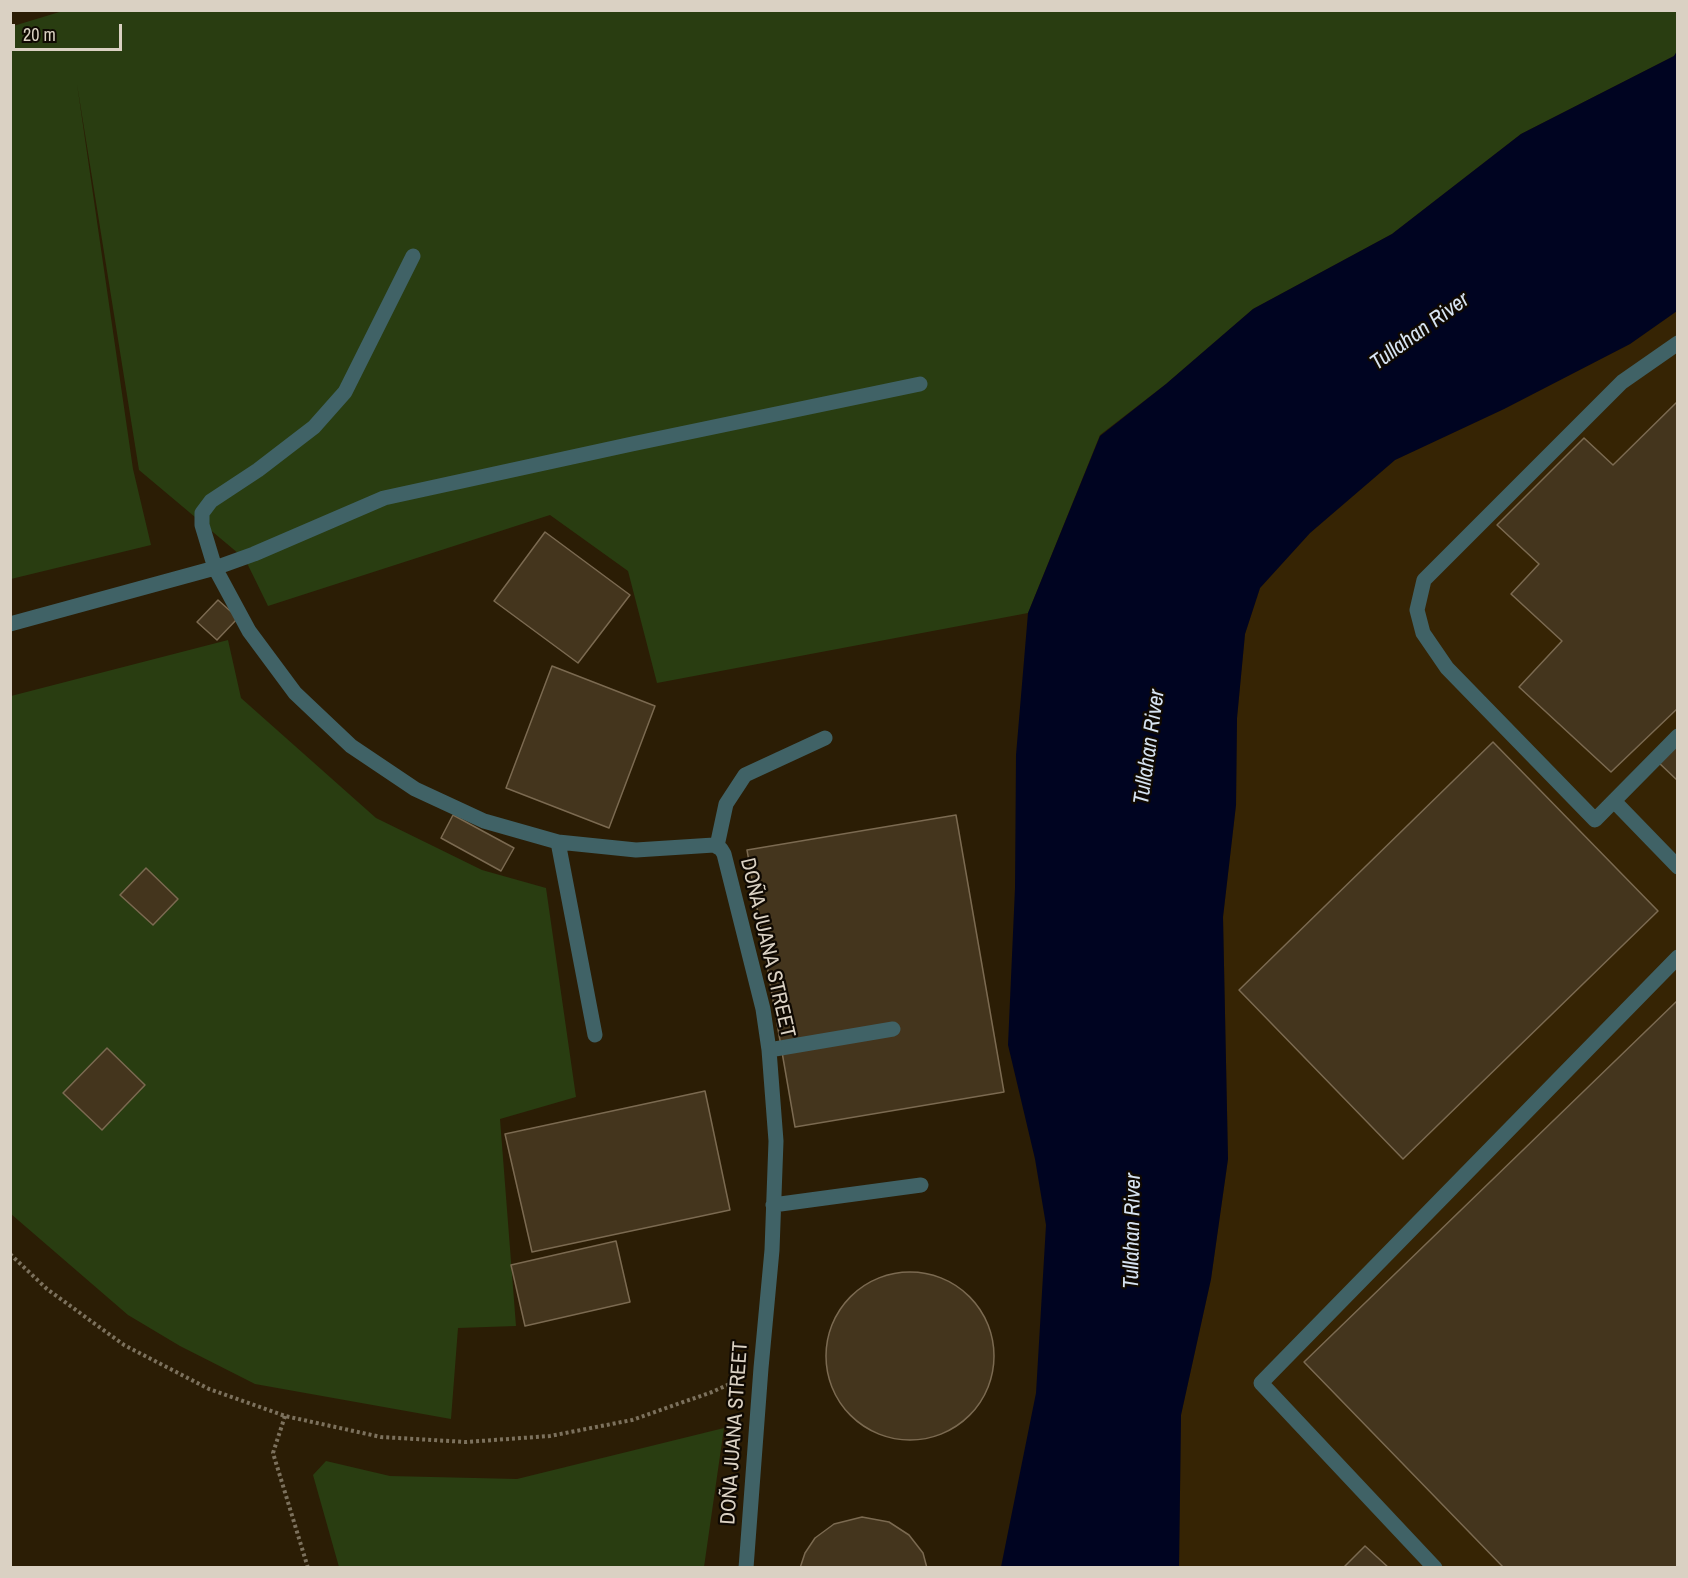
<!DOCTYPE html>
<html>
<head>
<meta charset="utf-8">
<style>
	body { margin:0 }
	#map { position:relative; width:1688px; height:1578px; overflow:hidden; background:#2b1d05; font-family:"Archivo Narrow",sans-serif }
	canvas { display:block }
	.frame { position:absolute; inset:0; border:12px solid #dad1c3; pointer-events:none }
	.scale { position:absolute; left:12px; top:24px; width:110px; height:27px; box-sizing:border-box; border:3px solid #dad1c3; border-top:0; padding-left:8px; font-size:18px; line-height:21px; white-space:nowrap; color:#dad1c3; -webkit-text-stroke:4px #0f0902; paint-order:stroke }
</style>
</head>
<body>
<div id="map">
<canvas width="1688" height="1578"></canvas>
<div class="frame"></div>
<div class="scale">20 m</div>
</div>
<script>
const context = document.querySelector('canvas').getContext('2d');
context.lineJoin = 'round';
function fill(path, color) { context.fillStyle = color; context.fill(path, 'evenodd'); }
function strokePath(path, color, width, dash) { context.strokeStyle = color; context.lineWidth = width; context.lineCap = dash ? 'butt' : 'round'; context.setLineDash(dash || []); context.stroke(path); }
function label(font, color, halo, rows, align = 'center') {
  context.font = font + ' "Archivo Narrow",sans-serif'; context.lineWidth = 4.5; context.setLineDash([]); context.textBaseline = 'middle'; context.strokeStyle = halo; context.fillStyle = color; for (const [text, x, y, turn = 0] of rows) {
    context.save(); context.translate(x, y); context.rotate((+turn || 0) * Math.PI / 180); context.textAlign = isNaN(turn) ? turn : align; if (halo) context.strokeText(text, 0, 0); context.fillText(text, 0, 0); context.restore();
  }
}
const built = new Path2D(`
	M1677 311V1567L1179 1568 1181 1415 1211 1279 1228 1159 1223 917 1236 805 1237 718 1245 634 1260 588 1310 533 1395 460 1504 409 1630 344Z`);
const green = new Path2D(`
	M66 10H1677L1678 51 1674 56 1521 134 1392 234 1253 309 1166 384 1100 435 1028 613 657 683 628 571 550 515 268 606 245 559 139 470 77 84 133 469 151 545 11 579 10 27Z
	M228 640 241 698 376 818 482 870 546 888 576 1097 500 1119 516 1326 458 1328 451 1419 255 1384 180 1346 128 1315 11 1214V696Z
	M724 1428 704 1567H339L313 1475 326 1461 390 1476 517 1479Z`);
const water = new Path2D(`
	M1677 51V311L1630 344 1504 409 1395 460 1310 533 1260 588 1245 634 1237 718 1236 805 1223 917 1228 1159 1211 1279 1181 1415 1179 1567H1001L1036 1393 1046 1225 1035 1159 1008 1045 1015 888 1016 755 1028 613 1100 436 1166 384 1253 309 1392 234 1521 134 1674 56Z`);
const building = new Path2D(`
	M1678 401V708L1611 772 1519 687 1562 641 1511 594 1539 564 1497 525 1584 438 1613 465Z
	M545 532 630 595 578 663 494 601Z
	M218 600 238 618 217 640 197 622Z
	M552 666 655 706 609 828 506 788Z
	M1678 741V781L1657 761Z
	M1493 742 1658 911 1403 1159 1239 990Z
	M453 815 514 848 501 871 441 838Z
	M956 815 1004 1092 795 1127 747 850Z
	M146 868 178 899 153 925 120 895Z
	M1678 1000V1568H1504L1304 1362Z
	M107 1048 145 1085 102 1130 63 1093Z
	M705 1091 730 1210 532 1252 505 1134Z
	M616 1241 630 1302 525 1326 511 1265Z
	M826 1356a84 84 0 1 1 168 0a84 84 0 1 1-168 0Z
	M862 1517 889 1522 909 1535 923 1553 927 1568H800L805 1553 815 1538 834 1524Z
	M1365 1546 1389 1568H1343Z`);
const path = new Path2D(`
	M10 1254 47 1289 124 1345 209 1389 285 1416 381 1437 466 1442 550 1436 632 1420 712 1392 734 1382
	M285 1416 273 1453 308 1568`);
const minor = new Path2D(`
	M413 256 345 392 314 427 258 470 211 501 202 513V525L215 568 249 631 295 693 351 746 415 789 484 821 558 842 636 850 714 845 721 849 724 854 763 1009 769 1050 776 1141 772 1250 761 1368 746 1568
	M1678 343 1622 382 1424 580 1417 610 1423 633 1447 668 1595 820 1678 736
	M10 624 215 568 254 554 384 498 632 444 920 384
	M1614 801 1678 867
	M558 842 595 1035
	M717 846 726 804 745 775 825 738
	M769 1050 893 1029
	M773 1205 921 1185
	M1435 1568 1261 1383 1678 957`);
const streetNames = [
	["DOÑA JUANA STREET",767,948,77],
	["DOÑA JUANA STREET",735,1433,-86]
];
const waterNames = [
	["Tullahan River",1420,332,-36],
	["Tullahan River",1150,747,-82],
	["Tullahan River",1133,1231,-89]
];
fill(built, '#362404');
fill(green, '#293d11');
fill(water, '#000421');
fill(building, '#44351d');
strokePath(building, '#7b6a51', 1.5);
strokePath(path, '#7c715d', 4, [3, 3]);
strokePath(minor, '#406266', 15);
label('21px', '#dad1c3', '#0f0902', streetNames);
label('italic 22px', '#d7e3f1', '#0f0902', waterNames);
</script>
</body>
</html>
